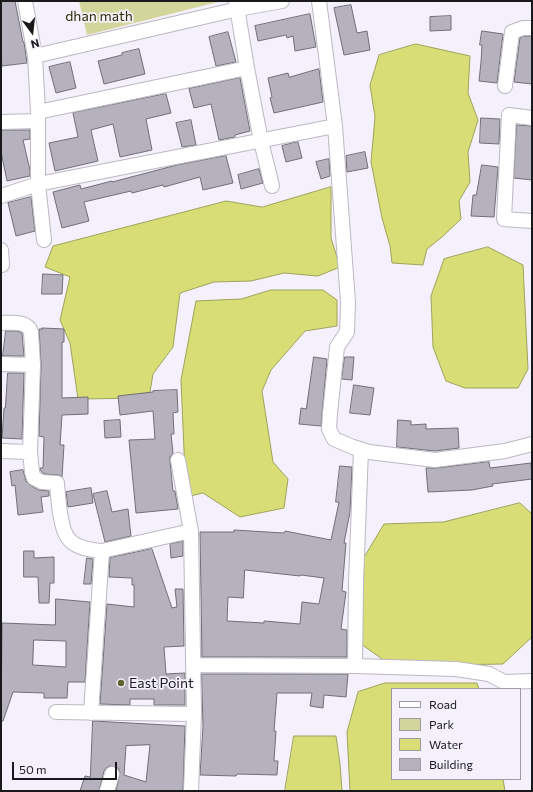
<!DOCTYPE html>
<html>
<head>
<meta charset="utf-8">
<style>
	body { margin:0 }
	#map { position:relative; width:533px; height:792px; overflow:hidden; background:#f4f1fc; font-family:Commissioner,sans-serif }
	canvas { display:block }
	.frame { position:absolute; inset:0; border:2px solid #19181b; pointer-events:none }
	.legend { position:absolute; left:391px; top:688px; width:130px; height:92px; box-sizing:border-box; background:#f4f1fc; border:1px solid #9c9aa2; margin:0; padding:5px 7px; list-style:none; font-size:12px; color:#19181b }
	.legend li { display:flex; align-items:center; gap:8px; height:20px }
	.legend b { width:20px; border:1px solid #9c9aa2 }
	.north { position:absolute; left:12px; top:12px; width:40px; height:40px; -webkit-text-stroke:3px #f4f1fc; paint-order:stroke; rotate:165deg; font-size:11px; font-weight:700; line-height:16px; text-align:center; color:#19181b }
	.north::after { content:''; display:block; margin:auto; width:14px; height:18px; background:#19181b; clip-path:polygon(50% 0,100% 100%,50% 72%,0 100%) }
	.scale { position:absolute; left:12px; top:762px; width:105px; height:18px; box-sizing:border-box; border:2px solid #19181b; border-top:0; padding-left:5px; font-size:12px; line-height:14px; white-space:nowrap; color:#19181b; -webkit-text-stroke:3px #f4f1fc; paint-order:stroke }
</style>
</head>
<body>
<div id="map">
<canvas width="533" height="792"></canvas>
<div class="frame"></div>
<ul class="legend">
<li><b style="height:5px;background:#fff"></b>Road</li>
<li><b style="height:11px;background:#d2d69a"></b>Park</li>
<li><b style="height:11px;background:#d8dd75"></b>Water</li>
<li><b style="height:11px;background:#b5b2bd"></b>Building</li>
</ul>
<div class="north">N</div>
<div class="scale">50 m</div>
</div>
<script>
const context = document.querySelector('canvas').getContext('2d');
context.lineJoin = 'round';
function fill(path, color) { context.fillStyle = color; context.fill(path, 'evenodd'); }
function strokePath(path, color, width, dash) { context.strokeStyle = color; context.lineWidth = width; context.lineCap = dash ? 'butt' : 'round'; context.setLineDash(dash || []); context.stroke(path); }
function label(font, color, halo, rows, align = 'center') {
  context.font = font + ' Commissioner,sans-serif'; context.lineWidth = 3.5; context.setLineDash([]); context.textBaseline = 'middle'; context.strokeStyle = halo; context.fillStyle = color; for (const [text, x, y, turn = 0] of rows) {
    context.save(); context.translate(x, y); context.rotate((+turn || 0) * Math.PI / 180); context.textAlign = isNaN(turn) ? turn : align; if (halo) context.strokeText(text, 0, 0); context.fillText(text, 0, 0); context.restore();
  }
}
const green = new Path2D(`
	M79 1H218V2L87 35Z`);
const water = new Path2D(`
	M416 44 470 56 468 93 478 120 468 152 470 182 459 201 461 219 442 237 427 249 423 265 392 263 390 246 382 218 371 162 375 117 370 85 379 55Z
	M331 187V238L340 267 318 276 284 273 251 281 214 282 180 293 173 347 153 374 149 398 78 399 70 343 60 320 70 277 45 267 53 246 226 201 262 207Z
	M488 247 523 265 528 369 518 388H465L446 381 433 347 431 296 444 259Z
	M271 290H323L337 300V326L305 331 271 370 262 391 273 462 288 479 284 508 240 517 203 493 186 497 181 380 196 301 241 299Z
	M520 503 532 514V637L503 664 392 666 361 644 363 559 384 524 443 522Z
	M385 683H477L479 689H392V779H503L505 791H350L347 732 358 692Z
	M294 736H336L340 764 342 791H285Z`);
const building = new Path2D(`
	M1 1H15L23 42H24L27 63 2 66 1 57Z
	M351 5 357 33 367 31 370 50 344 55 334 8Z
	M310 14 316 47 295 51 293 36 287 38 286 35 258 41 255 26Z
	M451 16V30L430 31V17Z
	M482 31 503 34 497 83 479 81 481 62 482 45H480Z
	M228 32 236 62 216 66 209 37Z
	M524 36H532V84L514 82 520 38Z
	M139 49 145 74 104 84 98 61 122 55V53Z
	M70 62 76 88 56 93 49 67Z
	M319 69 323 102 274 113 270 98 272 97 268 78 288 73 289 77Z
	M240 78 250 131 235 135V137L219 140 211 104 194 108 189 89Z
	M166 94 171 113 146 119 152 150 120 157 113 124 91 130 98 161 55 171 49 143 78 137 73 113Z
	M481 118 500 119 499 144 480 143Z
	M191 120 196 145 182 147 176 123Z
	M517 125 532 126V180L514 178Z
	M1 130H30V139L23 140 30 170V176L7 181 1 152Z
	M298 142 302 158 286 162 282 146Z
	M365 152 368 168 347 172 346 156Z
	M226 156 233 183 203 190 200 177 164 187 163 185 132 193 131 191 84 202 89 221 62 228 53 192 80 185 81 189 112 181V182L177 165Z
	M329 159 330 176 321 179 316 162Z
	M482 165 498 167 494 217 471 216 473 195H476Z
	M259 169 263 183 241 189 238 175Z
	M31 197 35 231 16 236 8 203Z
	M43 274 63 275 62 294H42Z
	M42 328 64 329V342H62V398L88 397V414L62 415 60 445H64L62 477 58 475 44 474 40 470V468H43L44 437 39 436 41 365 39 329H42Z
	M6 331H17L22 333 24 356H3Z
	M314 357 327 359 321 426 299 424 301 408 306 409Z
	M345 357H354L352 380 342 379Z
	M8 373H24L22 439 2 438 4 408H5Z
	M354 385 374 388 370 415 350 413Z
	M177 390 178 412 173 413 174 434H171L173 453 170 457V461L173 491H175L178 509 136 513 129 440 155 439 153 411 120 415 118 396 153 392V391Z
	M120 420 121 437 105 438 104 421Z
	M398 420 411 421V425L426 424V429L458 428 459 448 435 451 397 447Z
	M489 462 490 468 531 463 532 479 492 484 493 486 472 490 428 492 426 468H436Z
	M340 466 352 467 350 512 344 543H346L342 591 346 592 341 629 347 630V657H202L200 532H234V530L284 533 285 531 331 540 339 502H336ZM245 570 300 576 301 575 324 578 319 604 302 602 300 624 264 621V623L227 621 228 597 243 598Z
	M23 470 26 481 30 485 38 490 49 491V496L41 497 43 512 18 515 15 485 12 486 10 472Z
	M91 488 93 503 68 507 66 492Z
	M107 491 112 512 128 509 131 536 105 542 93 494Z
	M183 542V556L171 558 170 544Z
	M152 549 172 608 177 607 175 589H183L184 646 164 647 166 674 185 673V705H154V699H130V705L100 704 107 604 134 607V585H132V578L109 577 110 558Z
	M24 551H34V558L54 557V583H50L49 603H39L38 577H24Z
	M87 558 93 559 91 584H84Z
	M56 599 90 602 85 682H68L67 698H44V693L13 692 3 721H1L2 623 55 625ZM34 640 66 641V667L33 665Z
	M202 674H348L346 697 324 695 323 708 310 706 312 693H277L274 731H276L274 761H278L277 775 237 774 236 776 200 775 203 727Z
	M93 721 185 726 183 791H116L120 772 118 768 110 766 106 768 104 771 99 791H80L85 776 90 777ZM150 745 146 782 124 775 126 746Z`);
const minor = new Path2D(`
	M25 1 35 56 38 112V184L44 240
	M236 1 247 68 261 141 272 186
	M319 1 335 126 348 302 347 332 337 347 330 413 329 429 334 439 353 447 369 452 435 460 505 451 532 444
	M35 56 238 9 282 1
	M505 86 512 32 523 28H532
	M38 112 247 68
	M532 118 509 115 504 219 532 221
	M1 122 38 121
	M1 196 38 184 335 126
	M1 250 2 265
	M1 323C11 323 27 320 31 332L33 365
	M1 364 33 365 30 452 1 451
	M30 452 32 472 34 478 42 482 57 483C58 497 60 528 68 538 75 548 90 550 102 551
	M178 460 191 531 194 714 191 791
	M193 665 355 666 456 669 489 674 504 682 532 681
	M355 666 356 582 361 450
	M56 712 194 714
	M91 713 102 551 191 531
	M107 791 112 774`);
const markers = [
	[121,683,4,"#60622f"]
];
const parkNames = [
	["dhan math",99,16]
];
const poiNames = [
	["East Point",129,683]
];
fill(green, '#d2d69a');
fill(water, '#d8dd75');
strokePath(water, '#9fa25a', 1);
fill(building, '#b5b2bd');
strokePath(building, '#716e77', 1);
strokePath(minor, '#bbb8c2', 16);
strokePath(minor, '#fff', 14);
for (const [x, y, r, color] of markers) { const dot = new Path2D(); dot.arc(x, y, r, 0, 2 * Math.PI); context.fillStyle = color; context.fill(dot); strokePath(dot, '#f4f1fc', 1.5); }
label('14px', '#2b2c00', '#f4f1fc', parkNames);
label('14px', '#19181b', '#f4f1fc', poiNames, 'left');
</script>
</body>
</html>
